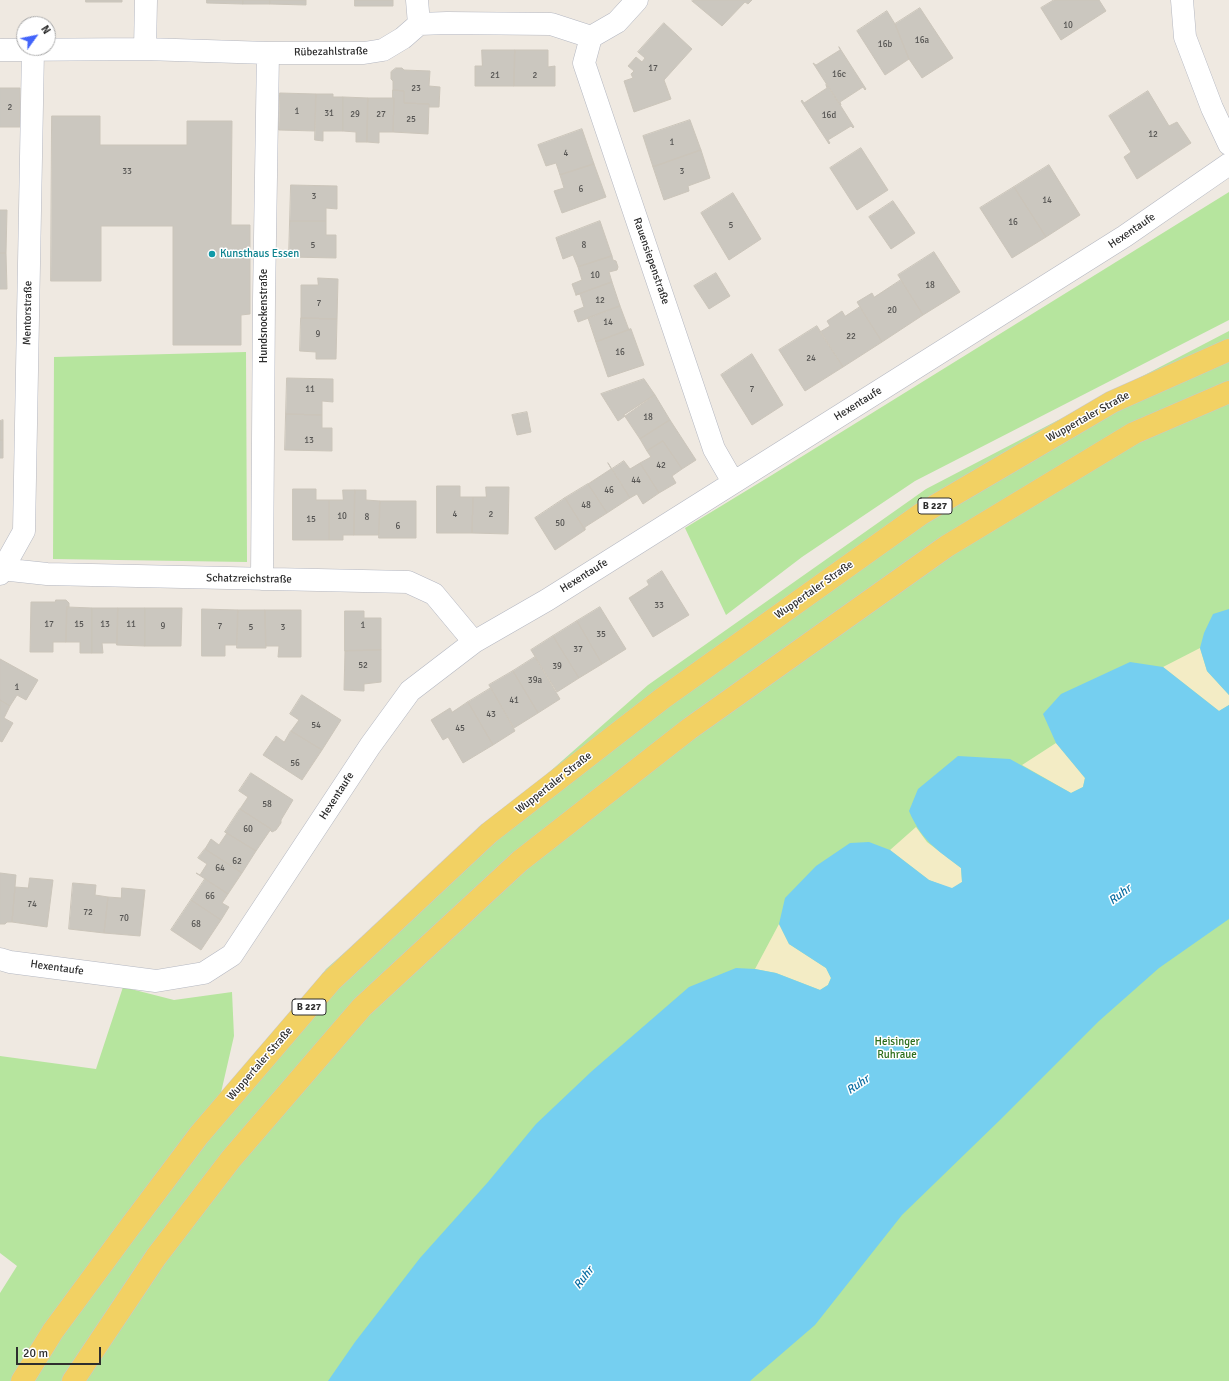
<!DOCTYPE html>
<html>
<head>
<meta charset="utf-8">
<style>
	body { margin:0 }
	#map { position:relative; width:1229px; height:1381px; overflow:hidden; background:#efe9e1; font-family:Signika,sans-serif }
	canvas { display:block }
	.north { position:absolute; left:16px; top:16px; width:40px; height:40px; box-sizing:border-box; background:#fff; border:1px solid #ababab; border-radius:50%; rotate:57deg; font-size:11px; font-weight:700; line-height:16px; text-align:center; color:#2e2e2e }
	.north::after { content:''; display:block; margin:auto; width:14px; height:18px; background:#4264fb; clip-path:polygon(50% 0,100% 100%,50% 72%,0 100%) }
	.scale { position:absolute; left:16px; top:1347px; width:85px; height:18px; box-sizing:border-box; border:2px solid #2e2e2e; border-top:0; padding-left:5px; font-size:12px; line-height:14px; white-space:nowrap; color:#2e2e2e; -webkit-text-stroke:3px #fff; paint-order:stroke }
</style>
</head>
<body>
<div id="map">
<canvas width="1229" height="1381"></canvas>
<div class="north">N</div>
<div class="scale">20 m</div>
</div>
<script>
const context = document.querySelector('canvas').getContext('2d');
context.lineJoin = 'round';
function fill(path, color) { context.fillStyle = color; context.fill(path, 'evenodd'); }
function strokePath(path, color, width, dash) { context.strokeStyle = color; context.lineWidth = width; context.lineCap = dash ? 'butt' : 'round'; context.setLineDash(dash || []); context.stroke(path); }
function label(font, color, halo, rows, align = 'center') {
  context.font = font + ' Signika,sans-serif'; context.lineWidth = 3; context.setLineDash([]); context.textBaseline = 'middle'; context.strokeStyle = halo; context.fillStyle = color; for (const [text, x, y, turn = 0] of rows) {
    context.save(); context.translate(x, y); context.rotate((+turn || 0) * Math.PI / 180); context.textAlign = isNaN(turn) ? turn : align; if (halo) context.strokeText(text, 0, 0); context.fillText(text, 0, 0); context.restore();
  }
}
const green = new Path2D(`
	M1229 192V320L915 481 802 557 726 615 685 528 772 475Z
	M1229 331V1381H0V1293L17 1266 0 1253V1056L96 1069 123 987 174 1000 232 992 234 1036 217 1110 200 1137 326 969 648 685 926 489Z
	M246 352 247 562 53 559 54 357Z`);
const sand = new Path2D(`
	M1200 648 1207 671 1229 695V705L1219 711 1163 667Z
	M1056 743 1085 778 1083 787 1071 793 1022 765Z
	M916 827 927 842 961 868 962 882 952 889 929 880 890 850Z
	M779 924 789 944 826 968 831 978 828 985 820 990 776 973 755 969Z`);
const water = new Path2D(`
	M1229 609V695L1207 671 1200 648 1204 633 1213 614Z
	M1130 662 1163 667 1219 711 1229 705V700V919L1159 968 1099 1021 1001 1119 902 1215 815 1325 750 1381H328L355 1342 420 1258 488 1182 536 1124 592 1071 689 987 736 968 755 969 776 973 820 990 828 985 831 978 826 968 789 944 779 924 785 898 816 866 850 843 869 842 890 850 929 880 952 888 962 882 961 868C936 849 922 841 909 811L918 789 958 756 1010 759 1071 793 1083 787 1085 778 1056 743 1043 714 1061 694Z`);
const building = new Path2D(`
	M86 0H122V2H86Z
	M207 0H243V4L207 3Z
	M243 0H270V4H243Z
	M270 0H306V5L270 4Z
	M355 0H393V6H355Z
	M693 0H752L748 4 745 2 722 26 692 1Z
	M1054 0H1099L1106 11 1061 40 1041 8Z
	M920 8 953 58 922 78 909 59 895 24Z
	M887 11 895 24 909 59 885 75 857 31Z
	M664 23 692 49 664 80 671 99 634 112 624 81 633 78 631 74 634 71 628 66 636 57 642 62 645 58 638 52Z
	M839 47 866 89 865 90 863 87 840 102 841 105H840L813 63 816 65 840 50Z
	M482 50H515L514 86H475V66H482Z
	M515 50H548V67L555 66V86H514Z
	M396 68H402L404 70 430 71 429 86 440 87 439 107H429V104L404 103V91L393 90V81L391 79V72Z
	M827 84 854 127 853 128 851 126 828 140 830 143 829 144 801 101 802 100 804 103 827 88 826 85Z
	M0 88H20V127H0Z
	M393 90 404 91V103L429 104 428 134 393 132 394 98H393Z
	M1148 91 1169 126 1177 122 1191 143 1137 179 1124 157 1131 152 1109 116Z
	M280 93 316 94 315 131 279 130Z
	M316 94H333V97H343V131H323V141L315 140Z
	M343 97 368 98 367 142H356V132L343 131Z
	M368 98H394L393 132H379V143L367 142Z
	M52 116H100V145H187V121H232L231 225H250V314L241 315V345H173V226H101V281H51Z
	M690 120 701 150 653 167 643 136Z
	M582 129 594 164 560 175 556 163 546 166 538 145Z
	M861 148 888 190 857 210 830 168Z
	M701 150 710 178 688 186 689 191 664 200 653 167Z
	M594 164 606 197 562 213 554 191 564 188 560 175Z
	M1049 165 1080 215 1046 237 1014 187Z
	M291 185 337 186V209L326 208V221H290Z
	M1014 187 1046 237 1012 258 980 208Z
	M733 193 761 239 729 260 701 213Z
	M893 201 915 233 891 249 869 217Z
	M0 210H7L6 253H0Z
	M290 221H326V235H336V258L289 257Z
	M600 221 612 256 578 267 573 255 563 259 556 238Z
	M934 252 960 292 923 315 898 275Z
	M0 253H6L7 289H0Z
	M612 256 613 260 616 261 618 267 617 270 609 272 612 282 576 295 572 284 582 280 578 267Z
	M716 273 730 296 709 309 694 286Z
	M318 278 338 279 337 319 301 318V285H318Z
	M901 280 923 315 882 342 857 302 872 293 874 297Z
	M612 282 620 306 578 322 574 311 584 307 580 294 576 295Z
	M620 306 629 330 631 329 596 342 588 318Z
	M860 307 882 342 843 367 820 332 830 326 827 321 842 311 845 316Z
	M301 318 337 319 336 359H316V352L300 351Z
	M817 326 843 367 805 391 779 350Z
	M631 329 644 365 608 377 596 342Z
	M752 354 783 405 752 425 721 375Z
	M287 378 333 379V402L322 401V415L286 414Z
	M644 379 655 395 618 421 601 394Z
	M655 395 670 420 640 439 624 415Z
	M527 412 531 432 517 435 512 415Z
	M286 414 322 415V428H332V451L285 450Z
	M3 420V440H0V421Z
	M670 420 696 460 682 469 663 441 647 451 640 439Z
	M0 440H3V458H0Z
	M663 441 682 469 672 476 676 483 659 493 640 463 651 457 647 451Z
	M624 461 630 469 640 463 659 493 643 504 637 494 630 498 612 469Z
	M608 463 630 498 607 513 588 484 611 469Z
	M588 484 607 513 585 527V530L565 498Z
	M437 486H460V497H473L472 533H437Z
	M486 487H509L508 534 472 533 473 497H486Z
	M293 489H316V500H329V540H293Z
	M343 490H355L354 535H343V540H329V500H343Z
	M355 490H366V500L380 501 379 535H354Z
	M565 498 585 530 555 550 535 518Z
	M380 501H416V538H379Z
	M662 571 689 615 653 637 629 598 649 585 647 581Z
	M56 600H66L69 603V608L67 607 66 642H53V652H30L31 602H55Z
	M67 607 92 608V653H80V642H66Z
	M600 607 626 649 602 664 577 621Z
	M92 608H118L117 645 116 643H102L103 653H92Z
	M118 608H145V646L117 645Z
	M145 608H182L181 646H145Z
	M202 609 238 610 237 645H225V656H202Z
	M238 610H265L266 648H237Z
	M265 610H301V657H278L279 646H266Z
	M345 611H364V618H381V650L345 651Z
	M577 621 602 664 579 678 553 636Z
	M553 636 579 678 557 692 531 650Z
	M381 650V682L364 684V691L344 690 345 651Z
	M535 657 560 699 538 713 513 671Z
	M0 659 38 680 26 700 17 695 10 706 0 700Z
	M513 671 538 713 514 728 489 685Z
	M491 688 515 731 493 745 468 702Z
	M302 695 341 720 322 750 291 731 299 720 290 714Z
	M0 700 10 706 4 718 13 723 2 742 0 741Z
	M468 702 493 745 463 763 448 737 443 740 431 720 450 708 452 712Z
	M291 731 322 750 302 780 263 755 276 736 284 742Z
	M251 773 293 800 281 820V823L276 830 272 832 270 830 271 829 240 809 248 797 239 791Z
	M240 809 271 829 256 851 225 832Z
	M225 832 256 851 242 873 205 849 211 839 219 845 227 833Z
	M205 849 242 873 228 894 196 873 200 875 207 864 198 858Z
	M0 873 16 875 12 922H7L5 924H0Z
	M30 878 53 880 47 927 12 922 15 887 28 888Z
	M205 879 228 894 222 903 229 907 221 920 191 900Z
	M73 883 96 885 95 895 108 897 104 933 69 929Z
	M122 888 145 890 140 936 104 933 108 897 121 898Z
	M191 900 221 920 201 950 171 930Z`);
const street = new Path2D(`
	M417 0 419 24
	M1182 0 1185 37 1212 108 1229 144
	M591 37 584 63 714 449 733 482
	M145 49 146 0
	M0 50 145 49 268 53H364L383 50 403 38 419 24 447 23 551 24 591 37 617 22 637 0
	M0 569 47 574 408 582 434 594 474 642
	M0 574 24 531 33 50
	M262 579 264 299 268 53
	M0 959 10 962 156 981 204 973 232 955 370 746 410 691 474 642 547 600 1125 236 1229 164`);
const primary = new Path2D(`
	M22 1381 53 1331 126 1232 199 1135 331 981 489 833 663 698 921 514 1112 402 1229 350
	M73 1381 156 1257 231 1159 362 1007 520 861 689 729 947 546 1134 433 1229 392`);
const markers = [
	[212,254,4,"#0f9aa8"]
];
const numberNames = [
	["10",1068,26],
	["16a",922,41],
	["16b",885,45],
	["17",653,69],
	["16c",839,75],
	["21",495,76],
	["2",535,76],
	["23",416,89],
	["2",10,108],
	["1",297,112],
	["31",329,114],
	["29",355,115],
	["27",381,115],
	["16d",829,116],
	["25",411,120],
	["12",1153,135],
	["1",672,143],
	["4",566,154],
	["33",127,172],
	["3",682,172],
	["6",581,190],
	["3",314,197],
	["14",1047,201],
	["16",1013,223],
	["5",731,226],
	["5",313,246],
	["8",584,246],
	["10",595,276],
	["18",930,286],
	["12",600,301],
	["7",319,304],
	["20",892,311],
	["14",608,323],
	["9",318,335],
	["22",851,337],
	["16",620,353],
	["24",811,359],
	["11",310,390],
	["7",752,390],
	["18",648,418],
	["13",309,441],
	["42",661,466],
	["44",636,481],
	["46",609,491],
	["48",586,506],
	["4",455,515],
	["2",491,515],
	["10",342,517],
	["8",367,518],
	["15",311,520],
	["50",560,524],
	["6",398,527],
	["33",659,606],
	["17",49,625],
	["15",79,625],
	["13",105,625],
	["11",131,625],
	["1",363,626],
	["9",163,627],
	["7",220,627],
	["5",251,628],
	["3",283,628],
	["35",601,635],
	["37",578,650],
	["52",363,666],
	["39",557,667],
	["39a",535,681],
	["1",17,688],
	["41",514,701],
	["43",491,715],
	["54",316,726],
	["45",460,729],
	["56",295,764],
	["58",267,805],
	["60",248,830],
	["62",237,862],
	["64",220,869],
	["66",210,897],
	["74",32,905],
	["72",88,913],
	["70",124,919],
	["68",196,925]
];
const shields = [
	[935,506,34],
	[309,1007,34]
];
const shieldNames = [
	["B 227",935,506],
	["B 227",309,1007]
];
const streetNames = [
	["Rübezahlstraße",331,52,-1],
	["Hexentaufe",1132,231,-34],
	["Rauensiepenstraße",651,261,71],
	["Mentorstraße",28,313,-89],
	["Hundsnockenstraße",264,316,-90],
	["Hexentaufe",858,404,-32],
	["Wuppertaler Straße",1088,417,-29],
	["Hexentaufe",584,576,-32],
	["Schatzreichstraße",249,579,1],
	["Wuppertaler Straße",814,590,-35],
	["Wuppertaler Straße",554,783,-38],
	["Hexentaufe",337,796,-57],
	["Hexentaufe",57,968,8],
	["Wuppertaler Straße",260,1064,-49]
];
const cultureNames = [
	["Kunsthaus Essen",220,254]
];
const parkNames = [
	["Heisinger",897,1042],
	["Ruhraue",897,1055]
];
const waterNames = [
	["Ruhr",1120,895,-37],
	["Ruhr",858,1085,-34],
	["Ruhr",584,1278,-53]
];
fill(green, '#b6e59e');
fill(sand, '#f3ecc5');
fill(water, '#75cff0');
fill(building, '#cbc7bf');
strokePath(building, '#cbc5ba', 1);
strokePath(street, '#b4b7c1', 23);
strokePath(primary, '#c9c9c9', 23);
strokePath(street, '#fff', 22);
strokePath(primary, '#f2d163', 22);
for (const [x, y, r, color] of markers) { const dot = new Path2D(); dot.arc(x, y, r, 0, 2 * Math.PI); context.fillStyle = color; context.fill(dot); strokePath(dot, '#fff', 1.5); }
label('9px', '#555452', null, numberNames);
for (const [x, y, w] of shields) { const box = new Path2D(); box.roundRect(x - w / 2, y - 8, w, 16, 3); context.fillStyle = '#fff'; context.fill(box); strokePath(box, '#2e2e2e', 1); }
label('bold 10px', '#2e2e2e', null, shieldNames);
label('11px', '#2e2e2e', '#fff', streetNames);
label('11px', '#0d838f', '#fff', cultureNames, 'left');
label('11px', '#2c6e1b', '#fff', parkNames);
label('italic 12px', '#0d6fa3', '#fff', waterNames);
</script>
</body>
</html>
